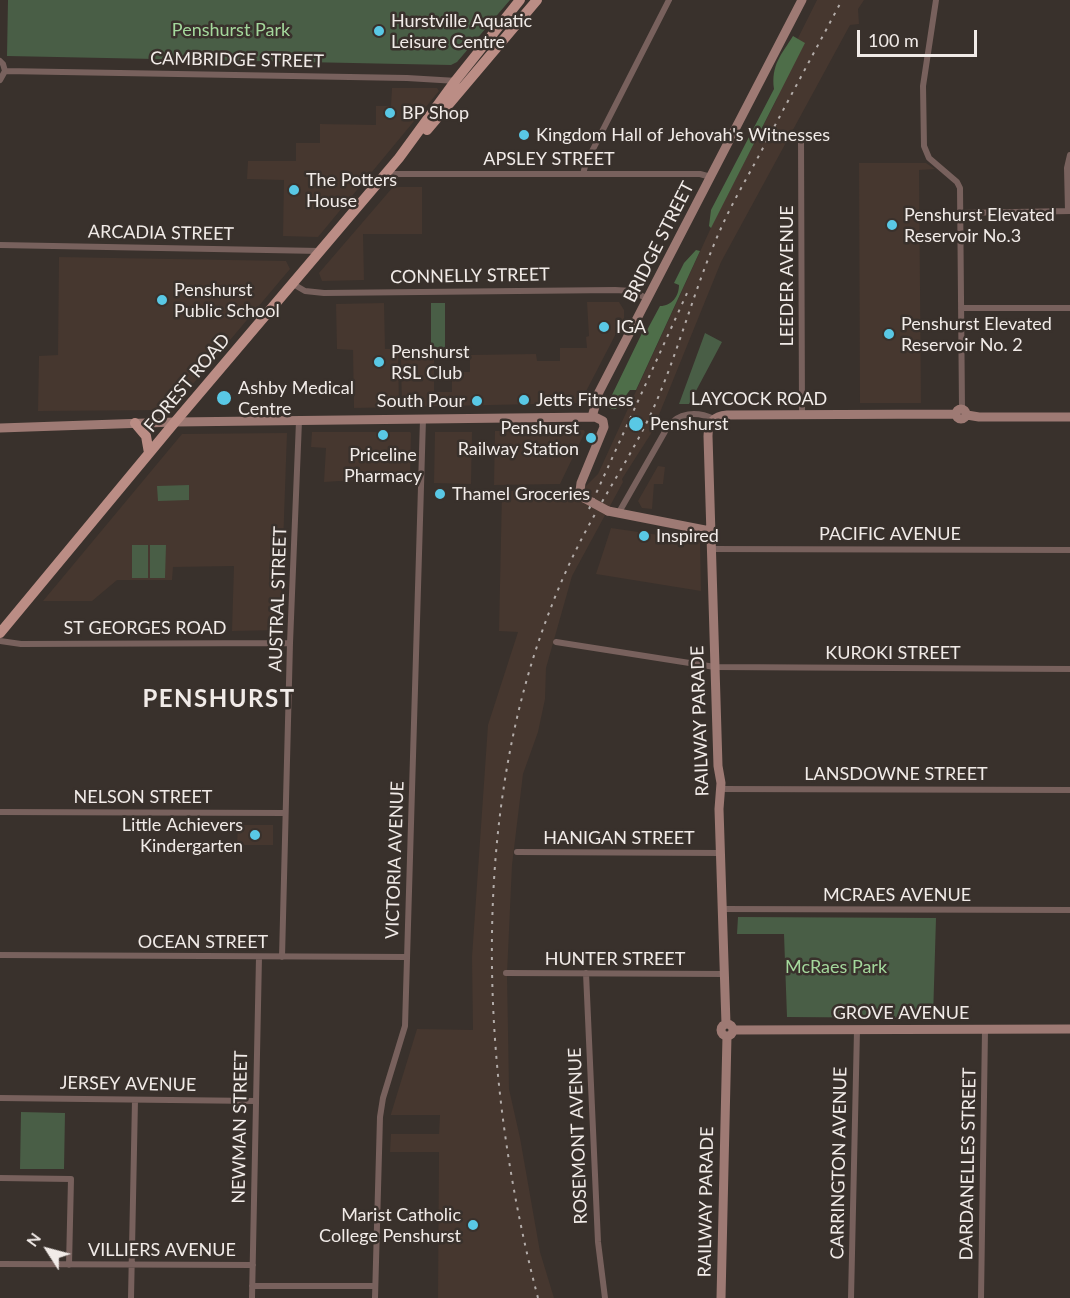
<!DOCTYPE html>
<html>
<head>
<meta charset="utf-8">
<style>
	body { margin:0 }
	#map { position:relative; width:1070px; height:1298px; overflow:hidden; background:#39312c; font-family:Lato,sans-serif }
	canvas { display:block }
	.north { position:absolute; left:18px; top:1220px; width:60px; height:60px; -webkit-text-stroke:4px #39312c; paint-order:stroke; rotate:306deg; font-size:16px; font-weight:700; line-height:24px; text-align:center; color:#f1ebe8 }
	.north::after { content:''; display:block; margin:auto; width:21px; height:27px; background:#f1ebe8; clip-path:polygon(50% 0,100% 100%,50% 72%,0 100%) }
	.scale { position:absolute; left:857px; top:30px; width:120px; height:27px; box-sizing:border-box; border:3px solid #f1ebe8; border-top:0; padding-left:8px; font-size:18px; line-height:21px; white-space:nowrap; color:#f1ebe8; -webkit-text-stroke:4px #39312c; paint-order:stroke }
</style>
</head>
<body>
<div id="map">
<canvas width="1070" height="1298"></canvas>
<div class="north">N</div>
<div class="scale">100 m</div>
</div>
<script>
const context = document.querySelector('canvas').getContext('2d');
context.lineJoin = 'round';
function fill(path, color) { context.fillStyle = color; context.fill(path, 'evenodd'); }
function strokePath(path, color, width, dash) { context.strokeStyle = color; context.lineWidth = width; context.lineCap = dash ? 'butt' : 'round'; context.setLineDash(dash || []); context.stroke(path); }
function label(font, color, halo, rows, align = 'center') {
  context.font = font + ' Lato,sans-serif'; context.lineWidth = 5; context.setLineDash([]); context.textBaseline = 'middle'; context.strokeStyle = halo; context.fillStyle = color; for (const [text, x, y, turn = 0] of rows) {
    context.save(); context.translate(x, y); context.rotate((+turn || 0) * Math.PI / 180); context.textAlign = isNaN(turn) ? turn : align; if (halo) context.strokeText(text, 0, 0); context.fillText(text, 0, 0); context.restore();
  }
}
const built = new Path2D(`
	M817 0H864L858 9 859 24 850 25 721 262 652 432 622 479 623 482 572 576 546 668 545 699 538 732 523 774 512 865 507 974 509 1089 520 1138 540 1252 554 1298H438L439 1152H390L391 1134H439L440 1115H391V1114L417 1029 473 1030 472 957 488 725 518 632 499 631 502 491H541V494H565L566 490 573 499 598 474 715 219 777 99 780 74Z
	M392 88H437L439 91 318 237 283 236 284 180 247 179 248 161H296V143H320V124L376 125V106H391Z
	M859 163H926L935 169 919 170 921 403H860Z
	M393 187H422V234H363L364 280 322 281 319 273Z
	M59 257 286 261 290 269 171 410 38 411 39 356 58 355Z
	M587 302H619L624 310V318L580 403 402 407 401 359 427 360 429 349H434V392H452V372H470V355L536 354 537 361H560V348H587L586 337 589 336Z
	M384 303 385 349H398L399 407 354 408 353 350 337 349 336 304Z
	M584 430 585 432 560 484 494 485 495 431Z
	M312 432H410L411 433 410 482 355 480 324 482 326 448 311 447Z
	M435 432H472L471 484 434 483Z
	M287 433 280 630 232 631 234 566 173 567 172 580H117L92 601H43L182 434Z
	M658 466 665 467 663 484H654L652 509 642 508 638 501Z
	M611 528 700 541 701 591 596 574Z
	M238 825H273V845H237Z`);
const green = new Path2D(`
	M8 0H510L457 62 451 65 7 56Z
	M431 303H445V348H431Z
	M705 333 722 342 689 404H679Z
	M189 485V500L158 501 157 486Z
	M132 545H148V578H132Z
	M150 545H166L165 578H150Z
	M738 917 936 918 933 1018 787 1017 784 934H737Z
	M21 1112 65 1113 64 1169H20Z`);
const forest = new Path2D(`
	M793 36 805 43 711 228 709 226 711 210 774 89C771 65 781 55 793 36Z
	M696 250 700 251 636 390H630L616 409H612L609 407 611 397 643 331 646 332 660 306C672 306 679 296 679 285L674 283 684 263Z`);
const street = new Path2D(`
	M936 0 923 86 924 146 929 158 957 182 960 188 962 409
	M0 61 3 64 5 71 0 80
	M5 71 407 78 457 81
	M801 138 802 415
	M387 174H700L711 177
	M583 174 586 163 669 0
	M1068 211 1067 168 1070 155
	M960 213 1070 211
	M0 245 320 251
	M293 284 305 291 324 293 615 290 632 291 648 299
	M961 308H1070
	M618 514 667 428C678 412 697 411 714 419
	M711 549 1070 550
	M0 641 21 644 290 643
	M556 642 715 667 1070 669
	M721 789 1070 790
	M0 812 285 813
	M517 852 721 853
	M723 909 1070 910
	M0 955 407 957
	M282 957 290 643 299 421
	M506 973 725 974
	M586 973 598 1242 605 1298
	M0 1098 256 1101
	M0 1178 71 1179 69 1265
	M0 1264 253 1265
	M252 1286H375
	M131 1298 135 1100
	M252 1298 259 957
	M375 1298 380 1117 383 1098 405 1026 423 419
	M851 1298 857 1030
	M981 1298 985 1030`);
const secondary = new Path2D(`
	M956 414a5 5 0 1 1 10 0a5 5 0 1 1-10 0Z
	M967 415 979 417H1070
	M592 417 599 392 802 0
	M0 428 175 422 595 417 603 421 604 427 581 483 580 491 584 498
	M608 511 710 531
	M726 1024 719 809 721 783 718 766 708 436C708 422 714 416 727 415L956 414
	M721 1030a6 6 0 1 1 12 0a6 6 0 1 1-12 0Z
	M733 1030 1070 1029
	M721 1298 727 1036`);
const primary = new Path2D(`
	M427 130 537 0
	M135 423 146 436 149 453
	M0 633 175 422 399 158 456 80 520 0`);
const rail = new Path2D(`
	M589 509 688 291
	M538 1298C481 1082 468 821 550 610 562 578 577 546 594 516 614 480 637 445 654 407 680 348 695 285 722 226 734 199 750 173 764 146 790 97 816 49 842 0`);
const secondaryBridge = new Path2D(`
	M584 498 608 511`);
const markers = [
	[379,31,6,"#59c8e5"],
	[390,113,6,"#59c8e5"],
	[524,135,6,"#59c8e5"],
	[294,190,6,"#59c8e5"],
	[892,225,6,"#59c8e5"],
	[162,300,6,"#59c8e5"],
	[604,327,6,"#59c8e5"],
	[889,334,6,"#59c8e5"],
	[379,362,6,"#59c8e5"],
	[224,398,8,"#59c8e5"],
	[524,400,6,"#59c8e5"],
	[477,401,6,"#59c8e5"],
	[636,424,8,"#59c8e5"],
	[383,435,6,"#59c8e5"],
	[591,438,6,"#59c8e5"],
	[440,494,6,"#59c8e5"],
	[644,536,6,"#59c8e5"],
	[255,835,6,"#59c8e5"],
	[473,1225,6,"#59c8e5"]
];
const poiNames = [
	["Hurstville Aquatic",391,21],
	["Leisure Centre",391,42],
	["BP Shop",402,113],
	["Kingdom Hall of Jehovah's Witnesses",536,135],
	["The Potters",306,180],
	["House",306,201],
	["Penshurst Elevated",904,215],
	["Reservoir No.3",904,236],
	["Penshurst",174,290],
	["Public School",174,311],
	["Penshurst Elevated",901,324],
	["Reservoir No. 2",901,345],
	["IGA",616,327],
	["Penshurst",391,352],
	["RSL Club",391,373],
	["Ashby Medical",238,388],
	["Centre",238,409],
	["Jetts Fitness",536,400],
	["South Pour",465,401,"right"],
	["Penshurst",650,424],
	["Penshurst",579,428,"right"],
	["Railway Station",579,449,"right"],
	["Priceline",383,455,"center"],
	["Pharmacy",383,476,"center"],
	["Thamel Groceries",452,494],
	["Inspired",656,536],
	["Little Achievers",243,825,"right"],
	["Kindergarten",243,846,"right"],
	["Marist Catholic",461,1215,"right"],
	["College Penshurst",461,1236,"right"]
];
const parkNames = [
	["Penshurst Park",231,30],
	["McRaes Park",836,967]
];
const streetNames = [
	["CAMBRIDGE STREET",237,60,1],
	["APSLEY STREET",549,159],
	["ARCADIA STREET",161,233,1],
	["BRIDGE STREET",659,242,-63],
	["CONNELLY STREET",470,276,-1],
	["LEEDER AVENUE",787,276,-90],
	["FOREST ROAD",187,383,-50],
	["LAYCOCK ROAD",759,399],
	["PACIFIC AVENUE",890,534],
	["AUSTRAL STREET",278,599,-88],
	["ST GEORGES ROAD",145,628],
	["KUROKI STREET",893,653],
	["RAILWAY PARADE",700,721,-92],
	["LANSDOWNE STREET",896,774],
	["NELSON STREET",143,797],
	["HANIGAN STREET",619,838],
	["VICTORIA AVENUE",395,860,-88],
	["MCRAES AVENUE",897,895],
	["OCEAN STREET",203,942],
	["HUNTER STREET",615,959],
	["GROVE AVENUE",901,1013],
	["JERSEY AVENUE",128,1084,1],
	["NEWMAN STREET",240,1127,-89],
	["ROSEMONT AVENUE",578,1136,-92],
	["CARRINGTON AVENUE",839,1163,-89],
	["DARDANELLES STREET",968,1164,-89],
	["RAILWAY PARADE",706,1202,-89],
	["VILLIERS AVENUE",162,1250]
];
const districtNames = [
	["PENSHURST",219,699]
];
fill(built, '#46372f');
fill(green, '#495e46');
fill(forest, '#4e6e49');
strokePath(street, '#78615d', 6);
strokePath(secondary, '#9e7a74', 9);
strokePath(primary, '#bb8d85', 10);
strokePath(rail, '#b3aca9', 2, [3, 6]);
strokePath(secondaryBridge, '#9e7a74', 9);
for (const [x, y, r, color] of markers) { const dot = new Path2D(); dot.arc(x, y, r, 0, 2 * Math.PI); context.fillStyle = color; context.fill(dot); strokePath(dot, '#39312c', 2); }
label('18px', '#f1ebe8', '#39312c', poiNames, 'left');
label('18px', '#a4d89c', '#39312c', parkNames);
label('18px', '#f1ebe8', '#39312c', streetNames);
context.letterSpacing = '1.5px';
label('bold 24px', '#f1ebe8', '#39312c', districtNames);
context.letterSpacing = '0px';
</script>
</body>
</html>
